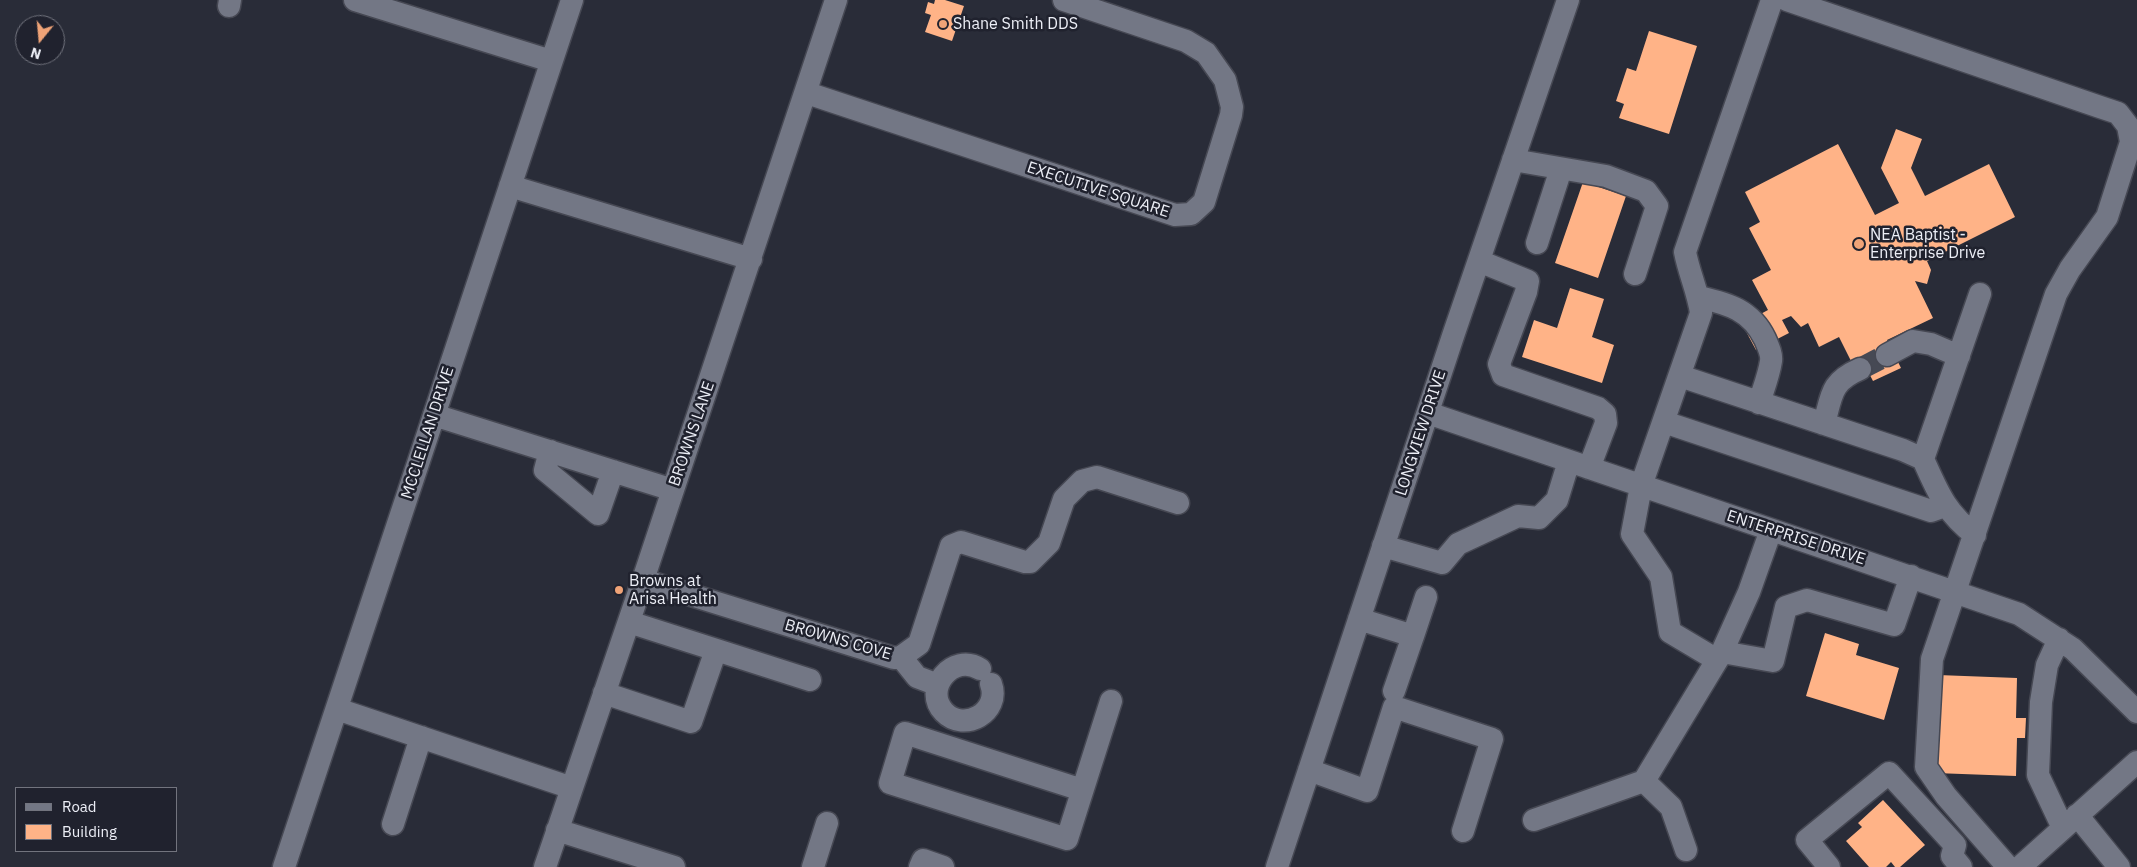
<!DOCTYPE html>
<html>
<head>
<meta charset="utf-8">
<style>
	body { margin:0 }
	#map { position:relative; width:2137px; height:867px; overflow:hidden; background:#292c38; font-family:"IBM Plex Sans",sans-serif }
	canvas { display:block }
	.legend { position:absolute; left:15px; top:787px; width:162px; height:65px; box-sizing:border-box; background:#20222e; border:1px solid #72747e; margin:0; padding:6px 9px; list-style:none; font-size:15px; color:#eceef6 }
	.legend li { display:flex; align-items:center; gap:10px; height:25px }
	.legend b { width:25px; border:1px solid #72747e }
	.north { position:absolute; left:15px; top:15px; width:50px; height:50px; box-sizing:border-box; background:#20222e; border:1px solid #72747e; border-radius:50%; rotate:197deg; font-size:14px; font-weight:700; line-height:20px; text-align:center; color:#eceef6 }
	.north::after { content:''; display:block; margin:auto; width:18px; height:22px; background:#efa377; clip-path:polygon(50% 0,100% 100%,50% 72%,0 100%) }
</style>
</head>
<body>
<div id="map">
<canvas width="2137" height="867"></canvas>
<ul class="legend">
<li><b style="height:6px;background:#737785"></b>Road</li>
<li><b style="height:14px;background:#ffb387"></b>Building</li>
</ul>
<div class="north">N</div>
</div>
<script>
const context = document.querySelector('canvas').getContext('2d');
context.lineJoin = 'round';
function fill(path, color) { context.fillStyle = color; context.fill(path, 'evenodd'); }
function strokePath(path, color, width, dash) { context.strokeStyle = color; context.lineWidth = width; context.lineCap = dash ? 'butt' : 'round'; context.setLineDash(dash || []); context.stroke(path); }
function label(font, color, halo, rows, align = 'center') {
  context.font = font + ' "IBM Plex Sans",sans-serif'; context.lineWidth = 5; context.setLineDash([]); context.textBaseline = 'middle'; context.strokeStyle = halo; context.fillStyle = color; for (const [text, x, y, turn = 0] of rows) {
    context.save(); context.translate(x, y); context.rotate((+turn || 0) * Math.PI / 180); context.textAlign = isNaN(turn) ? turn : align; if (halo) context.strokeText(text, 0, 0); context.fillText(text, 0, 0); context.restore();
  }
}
const building = new Path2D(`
	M935 0H945L964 6 952 41 925 32 931 15 925 13 928 2 934 4Z
	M1649 31 1697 46 1669 134 1619 118 1624 104 1616 101 1627 68 1636 71Z
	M1896 129 1922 139 1911 168 1925 196 1989 164 2015 217 1927 261 1931 270 1927 284 1915 281 1933 318 1887 340 1901 368 1873 381 1862 360 1853 365 1839 337 1819 347 1808 323 1801 327 1791 316 1782 320 1789 333 1756 350 1742 324 1768 310 1752 280 1771 270 1749 228 1760 222 1745 192 1838 144 1875 215 1899 203 1881 168Z
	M1583 182 1626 196 1598 278 1555 263Z
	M1570 288 1604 299 1592 337 1614 345 1602 383 1522 357 1534 320 1557 328Z
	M1825 633 1859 644 1856 655 1899 668 1884 720 1806 696Z
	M1938 675 2017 678 2016 718H2026L2025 738H2017L2016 776 1935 773Z
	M1883 800 1925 845 1900 867H1895L1891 862 1886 867H1869L1846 841 1862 827 1858 823Z`);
const minorTunnel = new Path2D(`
	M1860 369 1887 355`);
const minor = new Path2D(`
	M355 0 551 61
	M1787 0 2100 107 2118 113 2128 126 2131 142 2107 217 2070 269 2056 294 1932 659 1926 767 1946 796 2008 867
	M229 6 230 0
	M807 93 1175 215 1191 214 1204 202 1231 115 1232 107 1225 80 1206 53 1186 41 1064 0
	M1513 160 1606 176 1646 191 1657 206 1635 274
	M510 186 751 259
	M1537 243 1561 169
	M1479 261 1528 281 1526 292 1499 364 1503 375 1598 408 1605 414 1606 423 1589 468
	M1699 297C1729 304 1751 310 1765 339 1768 346 1772 354 1771 361 1769 375 1763 390 1759 403
	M1887 355 1913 341 1931 344 1959 356
	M1680 376 1903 450 1923 459C1938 492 1945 512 1975 535
	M1428 413 2019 614 2073 649 2137 712
	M434 415 673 490
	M1664 422 1931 511 1945 506
	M1824 424C1832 395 1830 382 1860 369
	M550 451 545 470 598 514 613 471
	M1923 459 1980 294
	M1383 546 1442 563 1458 544 1518 516 1539 518 1557 500 1569 461
	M643 580 894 658 901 657 919 644 951 546 961 542 1025 562H1030L1049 543 1064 499 1082 481 1097 477 1178 503
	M1359 619 1413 636 1394 691
	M629 622 810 680
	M1413 636 1426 597
	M2059 639 2047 665 2041 702 2038 775 2063 828
	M1722 652 1773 661 1786 607 1807 600 1894 625 1911 576
	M901 657 917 677 938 685
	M1717 660 1670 632 1661 577 1632 534 1641 486 1701 313C1698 292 1689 273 1685 252L1772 0
	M980 669C953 652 922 689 944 712 964 733 1001 712 991 684
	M604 693 691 722 716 650
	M337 709 572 788
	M1309 770 1367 791 1394 707 1492 739 1463 831
	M1644 781 1671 807 1686 850
	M1082 790 905 733 890 783 1067 839 1111 701
	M2077 815 2119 867
	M1534 820 1644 781 1722 652 1749 592 1771 530
	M393 824 421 737
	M557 830 674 867
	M284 867 572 0
	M545 867 643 580 836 0
	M813 867 827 823
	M920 867 923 860 943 867
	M1277 867 1454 333 1568 0
	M1829 867 1807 840 1889 773 1955 845 1952 856 1961 867
	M2020 867 2137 762`);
const markers = [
	[943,24,5,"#efa377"],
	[1859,244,6,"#efa377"],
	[619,590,5,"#efa377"]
];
const poiNames = [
	["Shane Smith DDS",953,24],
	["NEA Baptist -",1870,235],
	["Enterprise Drive",1870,253],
	["Browns at",629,581],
	["Arisa Health",629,599]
];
const streetNames = [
	["EXECUTIVE SQUARE",1098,190,18],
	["MCCLELLAN DRIVE",428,433,-72],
	["LONGVIEW DRIVE",1421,433,-72],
	["BROWNS LANE",692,434,-71],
	["ENTERPRISE DRIVE",1796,538,18],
	["BROWNS COVE",838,640,16]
];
fill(building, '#ffb387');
strokePath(minorTunnel, '#464954', 22, [22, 11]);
strokePath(minor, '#464853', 25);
strokePath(minor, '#737785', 22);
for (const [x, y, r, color] of markers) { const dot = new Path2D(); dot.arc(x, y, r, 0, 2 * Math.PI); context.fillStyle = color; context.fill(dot); strokePath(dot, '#20222e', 2); }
label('16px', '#eceef6', '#20222e', poiNames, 'left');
label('16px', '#eceef6', '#20222e', streetNames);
</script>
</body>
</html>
